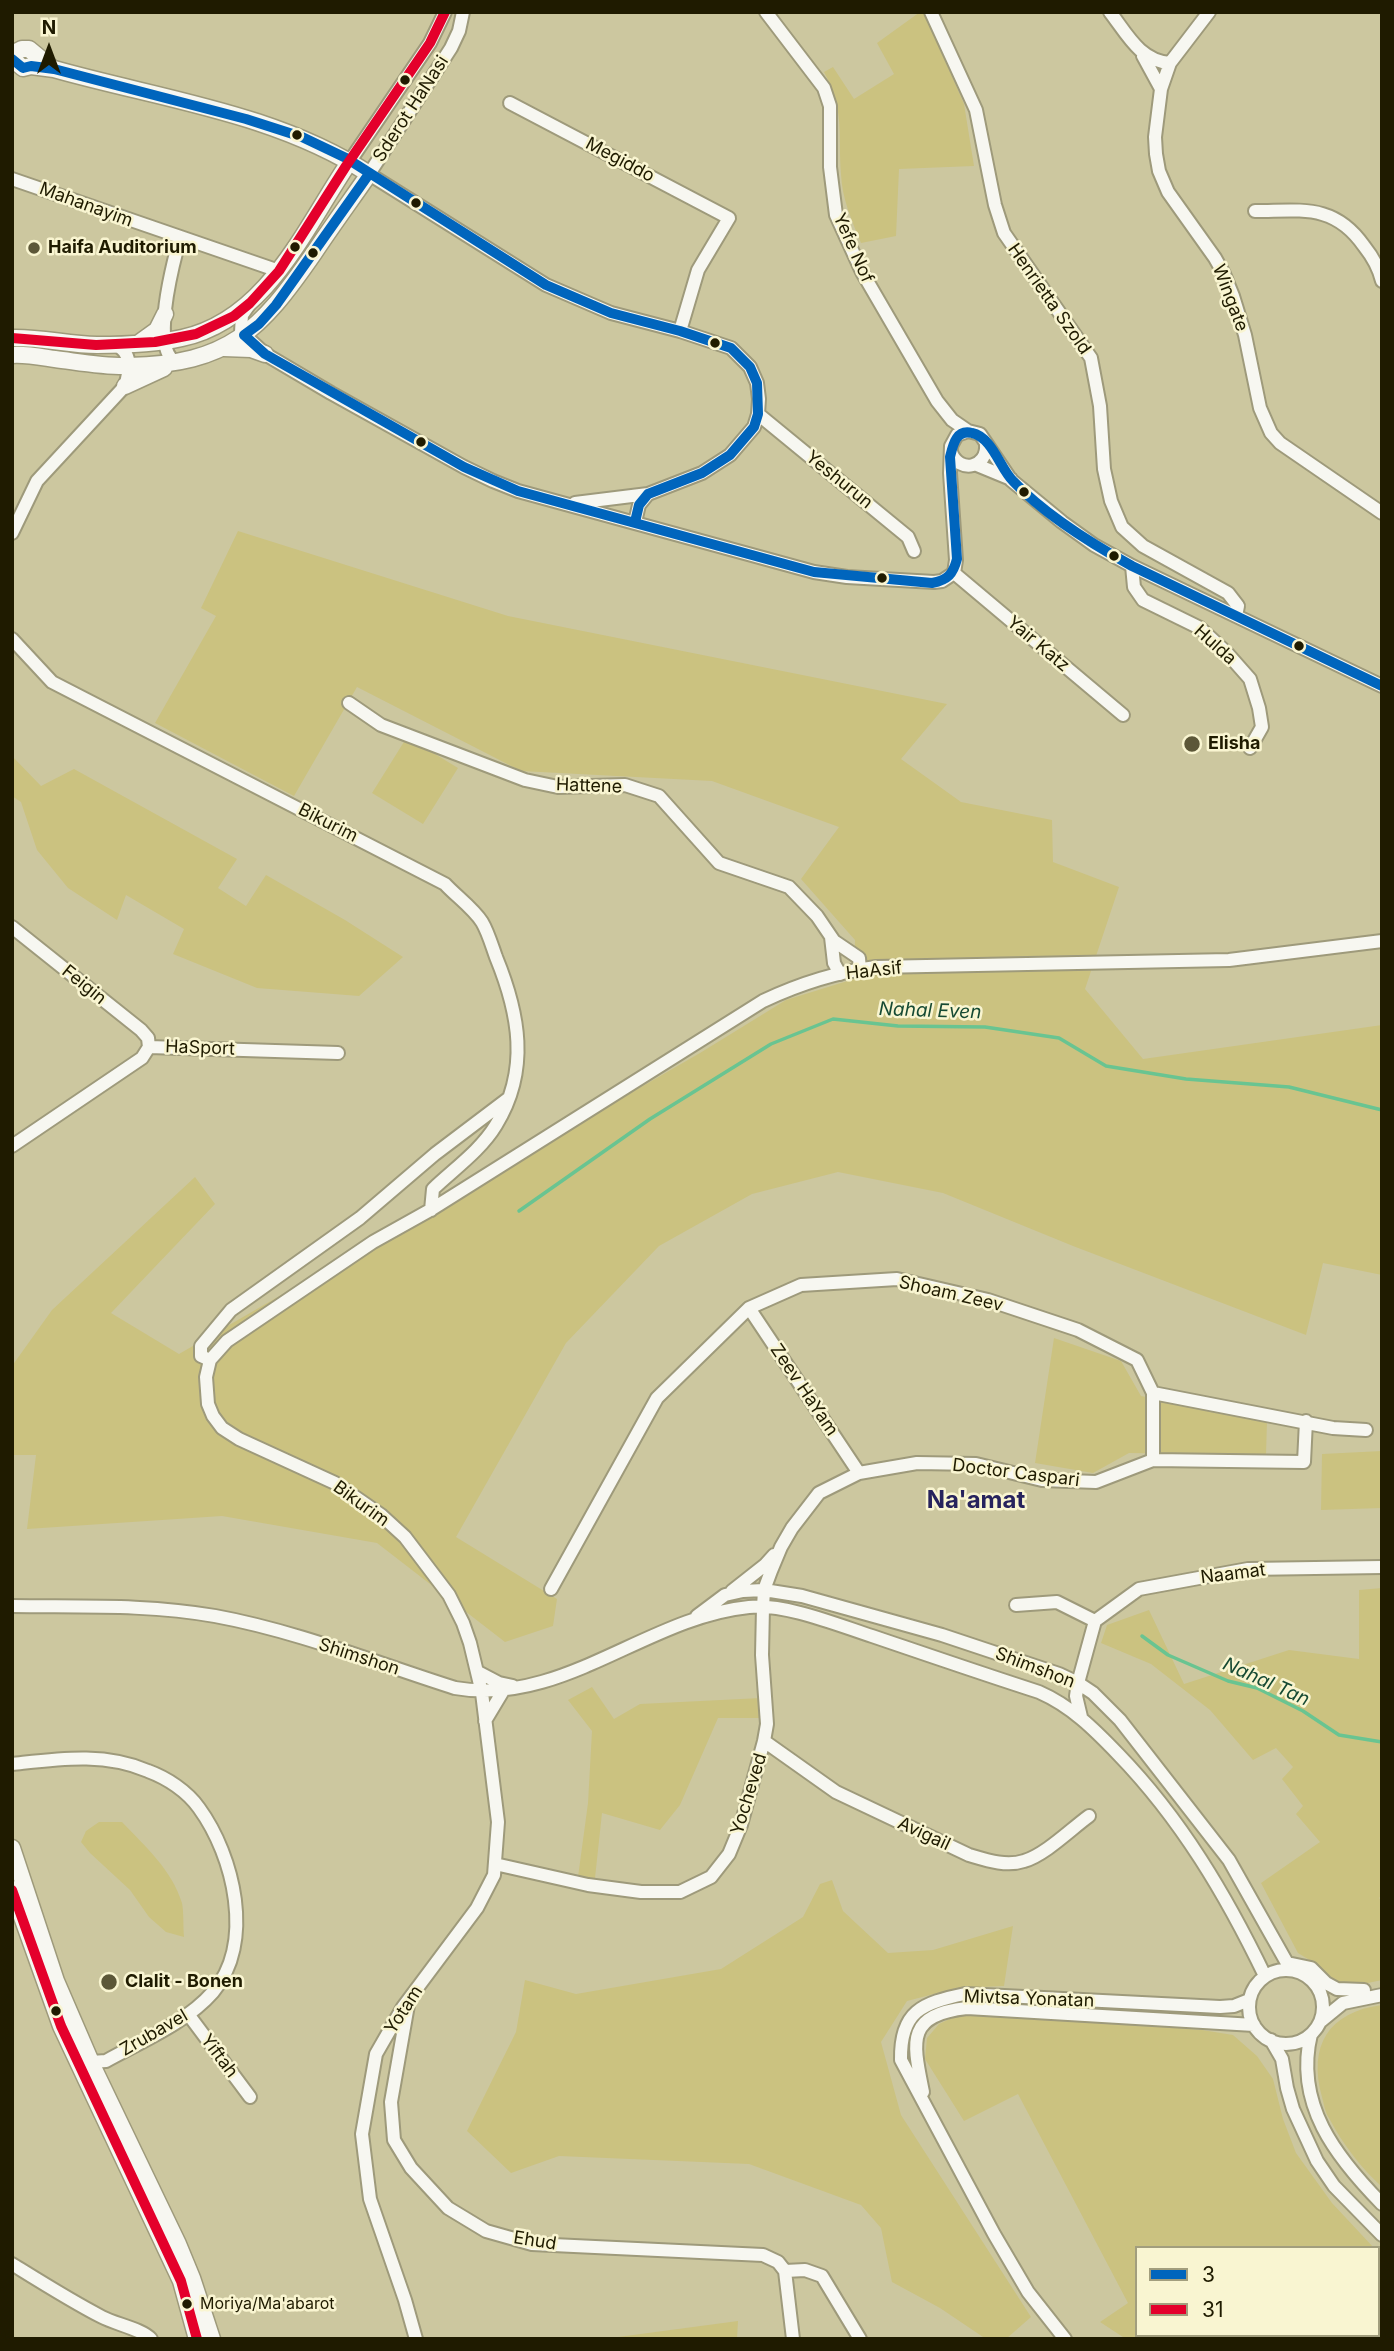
<!DOCTYPE html>
<html>
<head>
<meta charset="utf-8">
<style>
	body { margin:0 }
	#map { position:relative; width:1394px; height:2351px; overflow:hidden; background:#ccc79f; font-family:Inter,sans-serif }
	canvas { display:block }
	.frame { position:absolute; inset:0; border:14px solid #1f1b00; pointer-events:none }
	.legend { position:absolute; left:1135px; top:2246px; width:245px; height:91px; box-sizing:border-box; background:#f9f5d1; border:2px solid #a29e7d; margin:0; padding:9px 12px; list-style:none; font-size:21px; color:#1f1b00 }
	.legend li { display:flex; align-items:center; gap:14px; height:35px }
	.legend b { width:35px; border:2px solid #a29e7d }
	.north { position:absolute; left:14px; top:14px; width:70px; height:70px; -webkit-text-stroke:5px #f9f5d1; paint-order:stroke; rotate:0deg; font-size:19px; font-weight:700; line-height:28px; text-align:center; color:#1f1b00 }
	.north::after { content:''; display:block; margin:auto; width:24px; height:32px; background:#1f1b00; clip-path:polygon(50% 0,100% 100%,50% 72%,0 100%) }
</style>
</head>
<body>
<div id="map">
<canvas width="1394" height="2351"></canvas>
<div class="frame"></div>
<ul class="legend">
<li><b style="height:9px;background:#0065bd"></b>3</li>
<li><b style="height:9px;background:#e4002b"></b>31</li>
</ul>
<div class="north">N</div>
</div>
<script>
const context = document.querySelector('canvas').getContext('2d');
context.lineJoin = 'round';
function fill(path, color) { context.fillStyle = color; context.fill(path, 'evenodd'); }
function strokePath(path, color, width, dash) { context.strokeStyle = color; context.lineWidth = width; context.lineCap = dash ? 'butt' : 'round'; context.setLineDash(dash || []); context.stroke(path); }
function label(font, color, halo, rows, align = 'center') {
  context.font = font + ' Inter,sans-serif'; context.lineWidth = 5; context.setLineDash([]); context.textBaseline = 'middle'; context.strokeStyle = halo; context.fillStyle = color; for (const [text, x, y, turn = 0] of rows) {
    context.save(); context.translate(x, y); context.rotate((+turn || 0) * Math.PI / 180); context.textAlign = isNaN(turn) ? turn : align; if (halo) context.strokeText(text, 0, 0); context.fillText(text, 0, 0); context.restore();
  }
}
const green = new Path2D(`
	M920 12H924L964 104 974 166 899 169 896 236 861 243C852 221 842 199 841 174 838 133 845 111 824 72L833 67 854 99 894 74 877 43Z
	M238 531 508 616 947 704 901 759 961 802 1052 820 1053 862 1119 887 1085 989 1143 1059 1382 1025V1275L1323 1263 1306 1335 1073 1246 943 1193 838 1172 752 1194 659 1246 566 1343 456 1537 557 1599 553 1626 505 1642 377 1543 222 1516 27 1529 36 1455H12V1366L52 1310 195 1177 215 1204 111 1313 179 1354 700 1053 786 1000 854 979 855 940 801 879 839 827 712 781 521 771 357 687 294 796 155 723 216 616 201 608Z
	M407 737 458 768 423 824 372 793Z
	M12 756 41 786 74 769 237 859 218 888 246 906 266 875 345 920 403 957 359 996 257 988 173 954 184 929 126 895 117 920 68 888 37 850 21 802 12 796Z
	M1054 1338 1121 1361 1141 1396 1267 1421 1266 1455 1129 1453 1093 1473 1035 1463Z
	M1382 1451V1508L1321 1510 1322 1454Z
	M1382 1588V1895L1379 1898 1382 1901V1980L1363 1984H1339L1316 1964 1298 1953 1261 1883 1320 1842 1296 1814 1303 1806 1282 1779 1293 1767 1276 1748 1253 1760 1210 1710 1151 1664 1101 1643 1107 1625 1149 1610 1184 1684 1289 1650 1359 1659V1590Z
	M592 1687 614 1719 640 1704 761 1698 762 1718H718L680 1805 660 1830 602 1813 595 1878 578 1877 588 1803 592 1731 568 1700Z
	M99 1822H122C145 1846 172 1870 182 1903 184 1913 183 1926 184 1937L166 1932 149 1917 130 1890 90 1853 81 1842 86 1831Z
	M832 1880 843 1911 888 1953 933 1950 1013 1926 1004 1986 957 1988 907 2001 881 2042 901 2115 1031 2317 1006 2339H986L940 2308 892 2282 881 2228 861 2205 749 2164 559 2156 511 2173 467 2131 516 2032 525 1980 576 1994 721 1969 803 1917 820 1884Z
	M1382 2005V2187C1361 2168 1342 2143 1329 2118 1325 2112 1324 2104 1322 2097 1308 2046 1328 2012 1382 2005Z
	M983 2012 1202 2030 1233 2035 1257 2056 1273 2079 1283 2119 1296 2153 1332 2203 1374 2248H1137V2335H1378V2252L1382 2256V2339H1126L1100 2322 1128 2303 1018 2094 964 2121 925 2059 927 2038 939 2024 960 2014Z
	M738 2321 737 2339H603Z`);
const stream = new Path2D(`
	M519 1211 650 1119 771 1044 833 1019 898 1026 985 1027 1059 1038 1106 1066 1186 1079 1289 1087 1382 1110
	M1142 1636 1168 1655 1228 1681 1257 1688 1303 1711 1339 1735 1382 1742`);
const minor = new Path2D(`
	M463 12 459 31 451 48 369 174 546 285 611 313 680 331 731 348 750 367 757 383 759 399 758 414 754 427 730 455 702 473 648 494 639 505 635 522
	M766 12 824 88 830 106V167L836 215 862 272 937 401 952 420 968 431
	M931 12 976 110 995 205 1004 233 1091 358 1100 406 1104 469 1111 501 1122 527 1143 546 1228 593 1238 606 1236 616
	M1110 12C1127 34 1140 61 1170 63
	M1209 12 1170 63 1161 89 1155 137 1156 154 1159 171 1168 192 1215 258 1224 274 1233 296 1245 335 1260 408 1271 433 1280 443 1382 513
	M1143 56 1161 89
	M510 103 729 218 698 270 680 331
	M350 161 430 43 445 12
	M12 179 279 271
	M1255 211C1301 211 1334 203 1364 246 1372 256 1379 268 1382 281
	M249 305 242 315 241 332 265 354 331 393 464 467 493 481 518 491 814 572 847 577 934 582 942 581 954 573 956 560 950 473 951 446 957 435 968 431 980 434 1011 480 1062 522 1094 545 1132 566 1382 686
	M175 362C152 348 171 272 177 249L181 243 190 241
	M758 414 908 537 914 551
	M951 452C959 474 988 468 986 444
	M977 465 1011 479
	M575 503 648 494
	M12 533 37 481 125 386C130 370 133 352 114 344
	M1132 566 1134 587 1143 600 1200 628 1227 653 1250 679 1259 708 1262 727 1250 748
	M954 573 1123 715
	M12 639 52 682 445 884C456 896 473 908 482 922 488 932 492 946 496 957 519 1013 530 1070 496 1125 481 1150 454 1169 433 1189L431 1210
	M349 703 381 725 525 780 558 787 625 785 659 796 719 863 789 887 817 916 834 941 859 958 860 970
	M12 927 141 1030 148 1038 149 1047
	M831 937 834 963 840 974
	M149 1047 338 1053
	M12 1146 142 1058 149 1047
	M749 1308 859 1473
	M210 1360 201 1356V1346L231 1310 360 1218 435 1154 509 1098
	M1153 1393 1333 1428 1366 1430
	M551 1589 657 1398 749 1308 801 1285 897 1279 988 1300 1078 1330 1137 1360 1153 1393V1460
	M732 1591 765 1565 774 1555
	M1016 1605 1057 1602 1095 1621
	M12 1606C80 1607 148 1604 215 1616 297 1631 376 1663 455 1688 561 1707 647 1617 749 1607 784 1603 838 1625 872 1636 928 1655 983 1674 1039 1692 1071 1706 1094 1729 1118 1754 1181 1819 1226 1895 1265 1976
	M697 1616 725 1595 743 1591 764 1590 802 1596 942 1635 1059 1674 1078 1683 1093 1693 1120 1720 1229 1860 1291 1970
	M478 1672 499 1683 513 1686
	M1081 1717 1076 1696 1078 1683 1095 1621 1139 1589 1248 1569 1382 1567
	M485 1721 503 1691
	M764 1741 836 1792 969 1855C986 1860 1006 1867 1024 1861 1045 1855 1071 1829 1089 1816
	M12 1764C59 1759 104 1752 148 1771 167 1778 187 1791 199 1808 234 1856 255 1943 213 1992 186 2023 142 2041 106 2061L91 2062 83 2060
	M495 1864 588 1885 641 1892H680L711 1877 729 1854 741 1825 764 1741 767 1724 762 1655 763 1607 764 1590 771 1571 781 1547 792 1528 819 1493 859 1473 917 1463 976 1464 1042 1480 1096 1482 1153 1460 1304 1462 1306 1421
	M1292 1964 1311 1968 1326 1983 1337 1989 1364 1990
	M1249 2007a37 37 0 1 1 74 0a37 37 0 1 1-74 0Z
	M408 2005 391 2102 394 2140 411 2168 448 2208 486 2231 532 2244 763 2255 778 2262 785 2271 793 2339
	M188 2014 250 2097
	M1321 2021 1343 2003 1382 1995
	M1311 2034C1294 2104 1336 2157 1382 2204
	M1271 2040 1282 2059 1287 2088 1293 2109 1317 2161 1334 2186 1382 2235
	M923 2092C913 2042 905 2015 967 2008L1254 2025
	M12 2264C41 2282 71 2301 102 2317 115 2324 142 2329 151 2339
	M785 2271 805 2270 822 2276 860 2339
	M416 2339 405 2300 370 2199 362 2134 376 2054 403 2007 477 1908 494 1875 498 1822 482 1693 470 1643 463 1623 449 1595 405 1537 381 1515 335 1483 239 1439 222 1428 213 1416 208 1404 206 1377 210 1360 227 1341 373 1242 432 1209 763 1001C799 984 836 972 876 967L1229 960 1382 941
	M1065 2339 1028 2292 994 2234 901 2060C900 2011 922 2003 965 1994L1220 2007 1234 2006 1249 2000`);
const major = new Path2D(`
	M12 54 22 49H29L52 68
	M12 59 23 68 31 66 54 69C160 99 276 113 369 174 351 200 332 226 314 253 260 331 229 364 129 366 104 367 79 362 55 359 41 357 26 354 12 355
	M12 338C41 337 69 345 97 345 125 345 155 344 182 338 268 319 305 227 350 161
	M139 343 157 330 165 314
	M224 348 251 349 265 354
	M125 386 164 368
	M12 1848 56 1981 94 2069 178 2244 192 2278 212 2339
	M12 1889 61 2026 181 2281 197 2339`);
const bus1 = new Path2D(`
	M12 59 23 68 31 66 54 69 246 119 302 137 346 158 546 285 611 313 680 331 731 348 750 367 757 383 758 414 754 427 730 455 702 473 648 494 639 505 635 522
	M369 174 276 305 259 324 244 335 265 354 464 467 518 491 814 572 932 583C948 580 953 574 957 559L950 457C953 445 956 429 972 433 992 437 1000 468 1013 481 1045 515 1092 544 1132 566L1382 686`);
const bus2 = new Path2D(`
	M12 338 96 345 155 342 196 334 234 316 250 303 279 271 346 166 430 43 445 12
	M12 1890 61 2026 181 2281 197 2339`);
const markers = [
	[405,80,6,"#1f1b00"],
	[297,135,6,"#1f1b00"],
	[416,203,6,"#1f1b00"],
	[295,247,6,"#1f1b00"],
	[34,248,7,"#5c5738"],
	[313,253,6,"#1f1b00"],
	[715,343,6,"#1f1b00"],
	[421,442,6,"#1f1b00"],
	[1024,492,6,"#1f1b00"],
	[1114,556,6,"#1f1b00"],
	[882,578,6,"#1f1b00"],
	[1299,646,6,"#1f1b00"],
	[1192,744,9,"#5c5738"],
	[109,1982,9,"#5c5738"],
	[56,2011,6,"#1f1b00"],
	[187,2304,6,"#1f1b00"]
];
const busNames = [
	["Moriya/Ma'abarot",200,2304]
];
const streetNames = [
	["Sderot HaNasi",411,109,-57],
	["Megiddo",620,160,28],
	["Mahanayim",86,205,20],
	["Yefe Nof",853,248,66],
	["Wingate",1230,298,69],
	["Henrietta Szold",1049,299,55],
	["Yeshurun",839,480,39],
	["Yair Katz",1038,644,40],
	["Hulda",1215,645,42],
	["Hattene",589,786,2],
	["Bikurim",328,823,27],
	["HaAsif",874,971,-6],
	["Feigin",84,985,39],
	["HaSport",200,1048,2],
	["Shoam Zeev",951,1294,13],
	["Zeev HaYam",804,1390,56],
	["Doctor Caspari",1016,1473,7],
	["Bikurim",361,1504,36],
	["Naamat",1233,1574,-7],
	["Shimshon",359,1657,18],
	["Shimshon",1035,1668,21],
	["Yocheved",749,1794,-73],
	["Avigail",924,1834,25],
	["Mivtsa Yonatan",1029,1999,2],
	["Yotam",404,2010,-57],
	["Zrubavel",154,2033,-30],
	["Yiftah",219,2056,53],
	["Ehud",535,2241,9]
];
const poiNames = [
	["Haifa Auditorium",48,248],
	["Elisha",1208,744],
	["Clalit - Bonen",125,1982]
];
const waterNames = [
	["Nahal Even",930,1011,2],
	["Nahal Tan",1266,1682,24]
];
const districtNames = [
	["Na'amat",976,1501]
];
fill(green, '#cbc280');
strokePath(stream, '#69c491', 3.5);
strokePath(minor, '#9e9a7b', 16);
strokePath(major, '#9e9a7b', 19);
strokePath(minor, '#f7f7f1', 12);
strokePath(major, '#f7f7f1', 16);
strokePath(bus1, '#0065bd', 10);
strokePath(bus2, '#e4002b', 10);
for (const [x, y, r, color] of markers) { const dot = new Path2D(); dot.arc(x, y, r, 0, 2 * Math.PI); context.fillStyle = color; context.fill(dot); strokePath(dot, '#f9f5d1', 2.5); }
label('16px', '#1f1b00', '#f9f5d1', busNames, 'left');
label('18px', '#1f1b00', '#f9f5d1', streetNames);
label('bold 18px', '#1f1b00', '#f9f5d1', poiNames, 'left');
label('italic 19px', '#164a33', '#f9f5d1', waterNames);
label('bold 24px', '#27235d', '#f9f5d1', districtNames);
</script>
</body>
</html>
